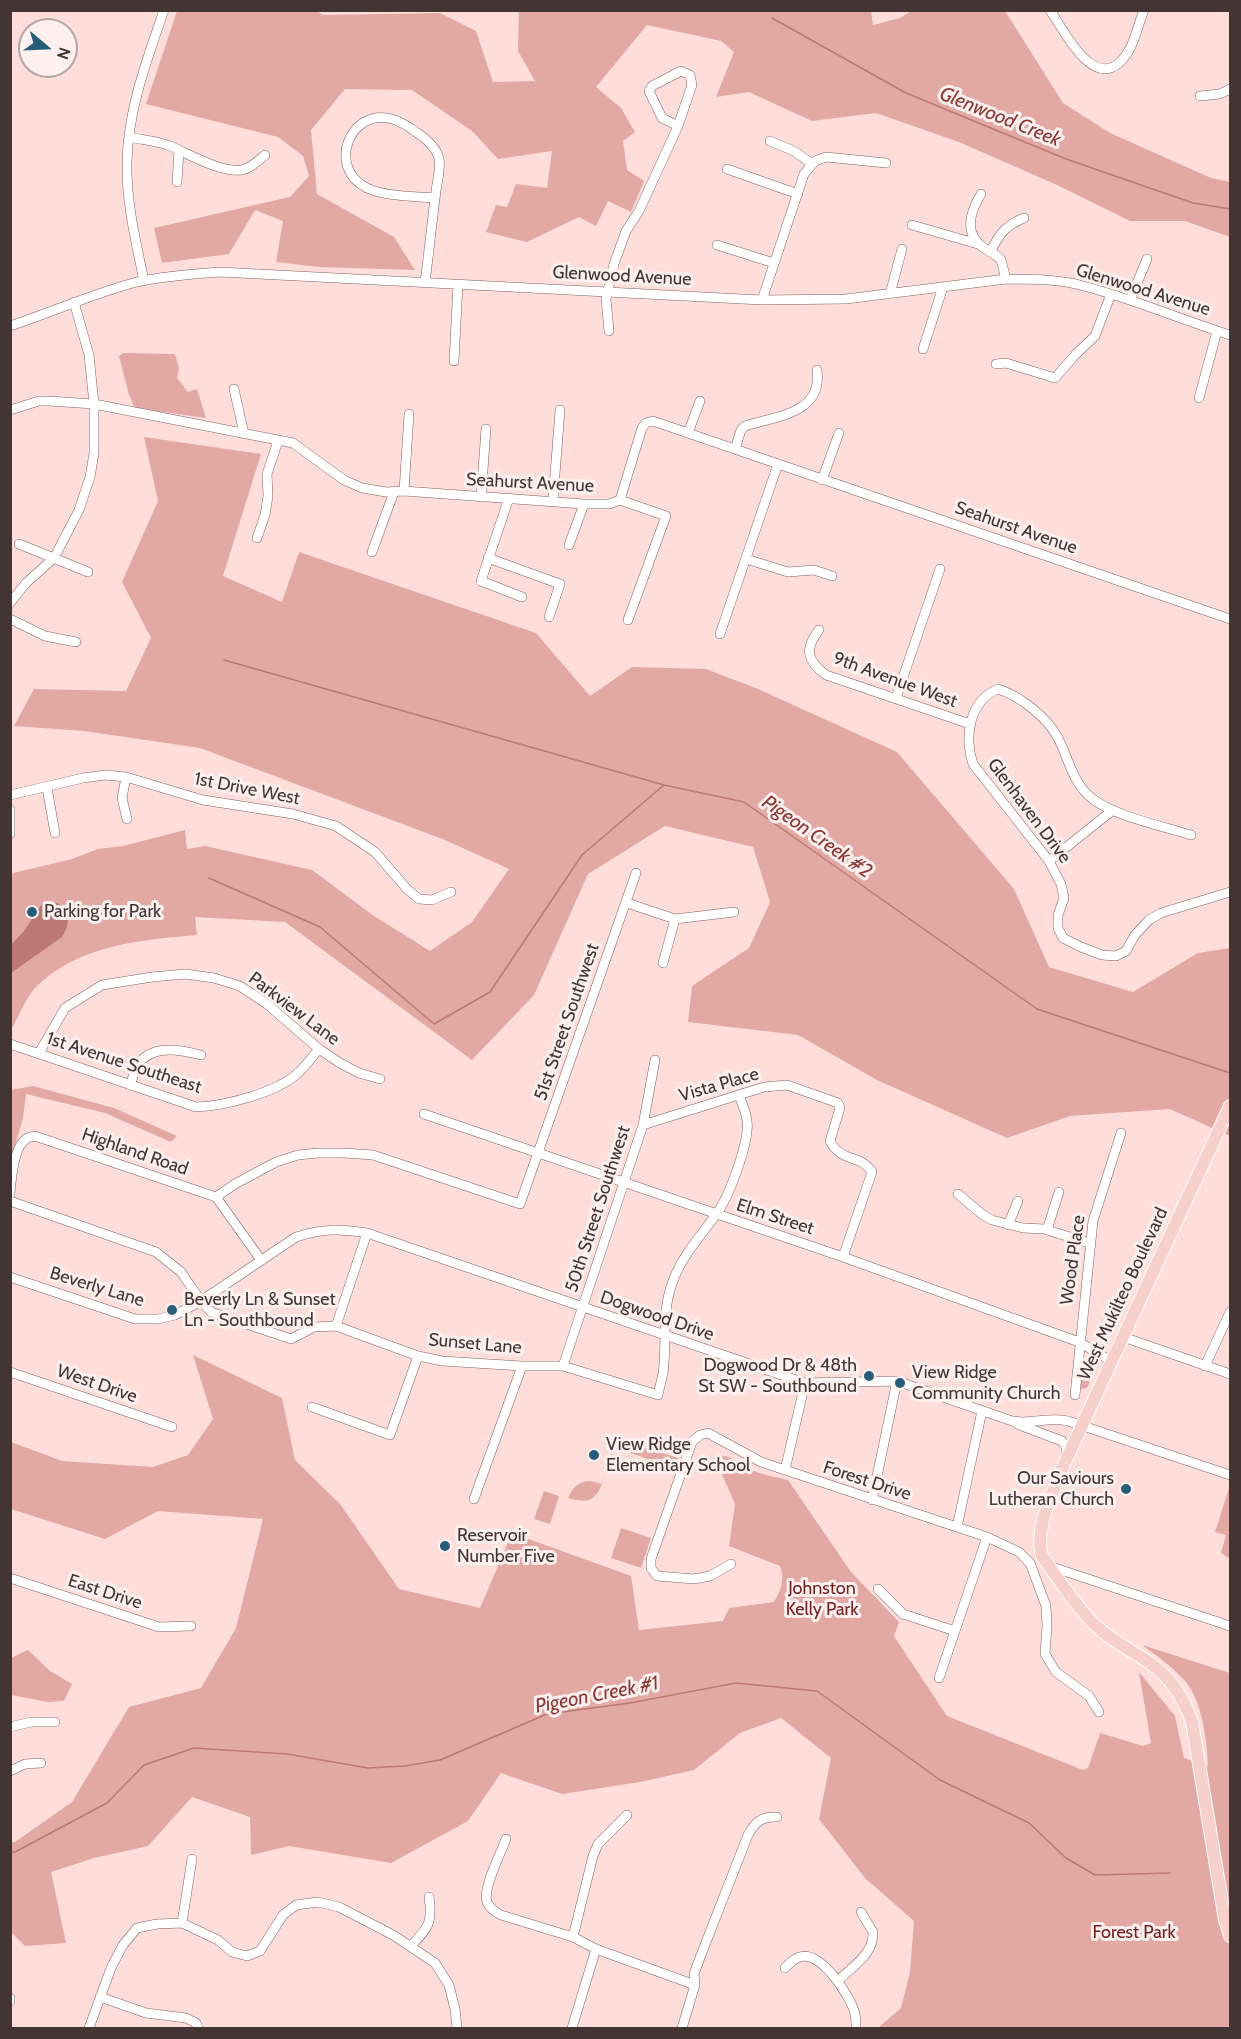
<!DOCTYPE html>
<html>
<head>
<meta charset="utf-8">
<style>
	body { margin:0 }
	#map { position:relative; width:1241px; height:2039px; overflow:hidden; background:#ffddda; font-family:Cabin,sans-serif }
	canvas { display:block }
	.frame { position:absolute; inset:0; border:12px solid #423533; pointer-events:none }
	.north { position:absolute; left:18px; top:18px; width:60px; height:60px; box-sizing:border-box; background:#fdf0ee; border:2px solid #b2a5a3; border-radius:50%; rotate:109deg; font-size:16px; font-weight:700; line-height:24px; text-align:center; color:#423533 }
	.north::after { content:''; display:block; margin:auto; width:21px; height:27px; background:#285d79; clip-path:polygon(50% 0,100% 100%,50% 72%,0 100%) }
</style>
</head>
<body>
<div id="map">
<canvas width="1241" height="2039"></canvas>
<div class="frame"></div>
<div class="north">N</div>
</div>
<script>
const context = document.querySelector('canvas').getContext('2d');
context.lineJoin = 'round';
function fill(path, color) { context.fillStyle = color; context.fill(path, 'evenodd'); }
function strokePath(path, color, width, dash) { context.strokeStyle = color; context.lineWidth = width; context.lineCap = dash ? 'butt' : 'round'; context.setLineDash(dash || []); context.stroke(path); }
function label(font, color, halo, rows, align = 'center') {
  context.font = font + ' Cabin,sans-serif'; context.lineWidth = 6; context.setLineDash([]); context.textBaseline = 'middle'; context.strokeStyle = halo; context.fillStyle = color; for (const [text, x, y, turn = 0] of rows) {
    context.save(); context.translate(x, y); context.rotate((+turn || 0) * Math.PI / 180); context.textAlign = isNaN(turn) ? turn : align; if (halo) context.strokeText(text, 0, 0); context.fillText(text, 0, 0); context.restore();
  }
}
const green = new Path2D(`
	M317 11 323 15 440 13 476 31 493 82 535 81 518 51 519 11 871 10 873 25 900 18 911 11H1005L1063 103 1110 133 1211 178 1230 182V237L1185 221H1130L1057 185 959 142 876 113 812 121 749 92 716 97 734 52 721 41 647 25 596 87 621 108 635 132 623 141 627 170 644 181 631 212 608 201 596 226 579 217 527 242 486 232 496 205 507 207 516 184 547 188 552 151 498 159 472 131 412 90 345 89 311 130 317 194 394 237 415 270 319 267 276 262 283 221 255 210 229 254 162 263 154 228 290 197 309 176 303 156 278 137 146 104 177 11Z
	M123 353 175 354 179 368 177 378 188 392 197 389 206 418 135 408 129 395 119 356Z
	M144 437 261 454 223 576 282 602 299 552 536 633 590 696 632 667 706 669 758 689 897 752 1014 889 1049 967 1133 992 1198 953 1230 948V1136L1170 1109 1070 1116 1007 1138 877 1080 798 1035 688 1022 692 986 749 948 770 902 753 847 665 826 588 874 534 995 472 1060 285 922 195 917 197 935C141 940 79 945 37 986 26 997 19 1016 11 1030L10 884 13 873 72 859 98 849 123 846 185 830 187 849 205 846 312 870 374 916 430 951 472 922 509 869 445 840 200 748 84 731 14 726 34 689 126 691 151 638 122 582 158 501Z
	M33 1086 114 1108 177 1136 171 1142 105 1113 26 1094 23 1118 11 1160V1090Z
	M193 1355 282 1398 295 1460 340 1504 399 1589 480 1608 512 1533 631 1576 639 1630 723 1621 729 1608 774 1602C781 1590 785 1579 780 1566L729 1546 735 1504 716 1461H718L715 1456C727 1453 741 1463 750 1469 760 1475 777 1477 788 1480L851 1572 899 1622 894 1636 947 1716 1083 1770 1088 1768 1100 1733 1143 1746 1151 1743 1139 1672 1175 1716 1184 1758 1208 1766C1207 1741 1202 1700 1185 1681 1173 1667 1157 1656 1142 1645L1230 1673V2028H878L901 2008 910 1972 914 1921 865 1878 819 1819 831 1758 781 1718 740 1733 694 1770 640 1782 562 1794 501 1773 468 1821 391 1863 289 1846 251 1855 250 1817 192 1797 148 1846 94 1858 51 1872 66 1943 25 1946 11 1932V1842H15L72 1802 129 1707 201 1688 236 1628 263 1519 158 1511 105 1539 11 1509V1442L62 1461 153 1467 188 1455 213 1419Z
	M1085 1359 1097 1362V1366L1087 1388 1081 1389C1078 1381 1081 1366 1085 1359Z
	M631 1443 678 1458 674 1468 628 1452Z
	M590 1481 602 1484C594 1503 587 1503 568 1498 573 1487 578 1482 590 1481Z
	M1230 1485V1559L1221 1553 1226 1535 1215 1532Z
	M544 1491 559 1496 550 1524 534 1519Z
	M621 1528 651 1538 641 1568 611 1558Z
	M28 1650 50 1671 72 1684 64 1701 48 1702 11 1695V1658Z`);
const water = new Path2D(`
	M44 901C68 901 74 919 62 937L11 973V945L24 931Z`);
const stream = new Path2D(`
	M772 18 906 93 1066 159 1193 203 1230 209
	M224 660 664 785 744 802 1037 1009 1230 1073
	M209 878 320 927 434 1024 490 992 582 855 664 785
	M10 1852H15L107 1803 144 1765 194 1748 287 1754 368 1768 405 1766 440 1760 547 1714 630 1703 736 1683 817 1691 940 1780 1029 1823 1066 1858 1095 1875 1170 1873`);
const minor = new Path2D(`
	M1050 10C1063 29 1092 89 1120 62 1134 49 1137 27 1144 10
	M1200 96 1220 94 1230 89
	M129 137C142 140 158 141 170 146 189 154 221 173 242 170 251 168 258 161 265 155
	M770 141 794 151 812 164
	M727 169 798 194
	M177 182 179 151
	M981 194C972 209 964 228 978 243 984 250 995 253 1001 260L1006 279
	M912 225 978 244
	M717 245 774 263
	M991 251C999 234 1006 225 1024 218
	M144 281C136 242 126 202 127 162 128 109 147 60 164 10
	M425 282C429 252 432 221 436 191 437 182 441 168 439 159 437 148 425 138 416 132 409 127 400 121 392 119 350 107 326 168 367 188 387 197 414 196 435 198
	M890 294 902 249
	M762 300 804 174 815 161 826 157 886 163
	M1130 300 1147 259
	M10 326C53 312 94 293 137 282 164 276 192 274 220 272L762 300 846 299 1006 279C1029 279 1053 279 1076 284 1129 297 1179 319 1230 335
	M609 331 606 299 614 264 626 231 639 211 678 126 692 85 690 75 681 71 652 86 649 91 662 118 678 126
	M923 349 943 287
	M454 361 458 284
	M996 364 1006 363 1055 378 1076 354 1095 336 1111 294
	M234 389 244 434
	M1199 398 1217 331
	M10 410 39 401H49L94 404 293 443 344 480 362 488 386 492 404 491 584 504H609L620 500
	M688 433 700 401
	M735 449 741 430 745 426C776 416 823 414 817 370
	M822 480 839 433
	M404 491 409 414
	M481 497 486 429
	M509 498 481 581 522 597
	M553 500 560 410
	M620 500 642 428 646 423 653 421 1230 619
	M620 500 666 516 628 620
	M257 538 265 515 268 496 267 474 278 441
	M19 544 88 572
	M569 545 584 504
	M372 552 394 492
	M488 558 560 584 549 617
	M746 559 788 572 814 570 832 576
	M10 603 26 583 54 558 79 510 90 477 94 453V404L89 355 74 302
	M10 619 45 636 76 642
	M819 630C804 649 807 661 826 675L970 724
	M720 634 778 464
	M896 698 940 569
	M126 777 122 798 127 819
	M47 788 55 833
	M10 795 83 778 105 775 126 777 203 800 293 814 336 826 375 852 407 889 419 899 432 900 451 892
	M10 809V834
	M1191 835C1163 826 1108 815 1088 795 1072 780 1068 757 1058 738 1047 717 1020 696 998 689 969 701 964 737 973 764L1049 861 1061 884 1064 898 1058 915V928L1063 938 1081 947 1102 955 1116 956 1126 951 1135 935 1149 920 1161 913 1230 892
	M1049 861 1113 810
	M627 903 675 919 734 912
	M663 963 675 919
	M10 1044 196 1107C225 1106 275 1093 297 1074 305 1067 312 1057 319 1049
	M39 1053 65 1008 102 985 152 977 185 974 214 978 240 986 267 1004 319 1049 340 1063 359 1073 380 1079
	M130 1085C133 1078 135 1068 139 1063 154 1044 182 1050 201 1055
	M424 1114 843 1257 1079 1342 1111 1361
	M643 1125 764 1087 787 1085 838 1103 840 1108 830 1141C841 1163 861 1154 872 1172L843 1257
	M10 1194C11 1180 14 1147 26 1139 28 1137 32 1137 35 1136L216 1197 261 1260
	M958 1194 983 1215 992 1220 1023 1228 1044 1229 1089 1243
	M216 1197 235 1184 276 1162 298 1155 318 1153H344L373 1155 520 1204 636 873
	M10 1201 156 1252 181 1272 201 1301 211 1312 291 1339 314 1327 336 1326 418 1356 442 1361 522 1366H563L658 1395C660 1384 664 1374 664 1363 666 1339 663 1314 670 1290 678 1261 697 1240 715 1216 728 1200 745 1152 747 1131 749 1119 743 1106 739 1095
	M1008 1225 1018 1201
	M1047 1230 1059 1192
	M10 1277 135 1319H158L175 1315 201 1301 296 1237C324 1228 339 1229 367 1233L805 1383 897 1381 1012 1421C1032 1425 1047 1416 1068 1421L1230 1475
	M336 1326 367 1233
	M1123 1337 1230 1374
	M563 1366 643 1125 655 1060
	M1205 1366 1230 1312
	M10 1372 172 1427
	M1075 1395 1093 1221 1121 1133
	M312 1407 390 1435 418 1356
	M1017 1424 1062 1441 1066 1447V1458
	M785 1470 805 1383
	M474 1499 522 1366
	M872 1500 897 1381
	M957 1527 982 1411
	M731 1564 710 1576 694 1579 657 1576 651 1568V1559L692 1442 700 1435 708 1433 761 1462 987 1537 1019 1552 1030 1563 1046 1606 1047 1626 1045 1654 1056 1672 1089 1696 1099 1712
	M1049 1566 1230 1626
	M10 1578 159 1627 191 1626
	M878 1589 903 1614 955 1631
	M939 1678 987 1537
	M10 1727 31 1722H55
	M10 1771 25 1764 41 1763
	M506 1839C501 1853 482 1889 487 1902 490 1909 495 1912 501 1915L573 1937 596 1949 695 1985
	M182 1923 192 1859
	M573 1937 593 1856 598 1844 627 1815
	M411 1946C428 1928 433 1923 429 1897
	M785 1968C789 1964 794 1958 800 1957 821 1950 851 1997 855 2014 856 2019 856 2024 856 2028
	M838 1981C852 1966 874 1955 873 1932L861 1912
	M100 1997 146 2013 186 2018 196 2023 198 2028
	M10 1998V2001
	M89 2028 111 1968 123 1945 137 1928 157 1924 182 1923 218 1940 232 1952 247 1956 260 1951 283 1915 296 1905 318 1902 339 1907 393 1935 435 1963 449 1985 455 2009 457 2028
	M572 2028 596 1949
	M682 2028 695 1985 694 1974 701 1955 748 1835C755 1822 762 1816 777 1817`);
const major = new Path2D(`
	M1230 1106 1059 1475C1050 1501 1035 1529 1042 1556 1058 1578 1073 1603 1093 1623 1110 1640 1129 1649 1150 1663 1170 1677 1184 1699 1192 1722L1225 1920 1230 1936`);
const markers = [
	[32,912,6,"#285d79"],
	[172,1310,6,"#285d79"],
	[869,1376,6,"#285d79"],
	[900,1383,6,"#285d79"],
	[594,1455,6,"#285d79"],
	[1126,1489,6,"#285d79"],
	[445,1546,6,"#285d79"]
];
const streetNames = [
	["Glenwood Avenue",622,276,3],
	["Glenwood Avenue",1143,290,17],
	["Seahurst Avenue",530,483,3],
	["Seahurst Avenue",1016,528,19],
	["9th Avenue West",895,680,20],
	["1st Drive West",247,789,11],
	["Glenhaven Drive",1029,811,53],
	["Parkview Lane",294,1009,37],
	["51st Street Southwest",567,1022,-71],
	["1st Avenue Southeast",124,1063,18],
	["Vista Place",719,1085,-16],
	["Highland Road",135,1152,19],
	["50th Street Southwest",598,1209,-72],
	["Elm Street",775,1217,18],
	["Wood Place",1073,1260,-82],
	["Beverly Lane",97,1287,17],
	["West Mukilteo Boulevard",1123,1294,-65],
	["Dogwood Drive",657,1316,19],
	["Sunset Lane",475,1344,5],
	["West Drive",97,1384,19],
	["Forest Drive",867,1481,18],
	["East Drive",105,1592,18]
];
const poiNames = [
	["Parking for Park",44,912],
	["Beverly Ln & Sunset",184,1300],
	["Ln - Southbound",184,1321],
	["Dogwood Dr & 48th",857,1366,"right"],
	["St SW - Southbound",857,1387,"right"],
	["View Ridge",912,1373],
	["Community Church",912,1394],
	["View Ridge",606,1445],
	["Elementary School",606,1466],
	["Our Saviours",1114,1479,"right"],
	["Lutheran Church",1114,1500,"right"],
	["Reservoir",457,1536],
	["Number Five",457,1557]
];
const parkNames = [
	["Johnston",822,1589],
	["Kelly Park",822,1610],
	["Forest Park",1134,1933]
];
const waterNames = [
	["Glenwood Creek",1000,117,22],
	["Pigeon Creek #2",817,837,35],
	["Pigeon Creek #1",597,1695,-11]
];
fill(green, '#e2a8a3');
fill(water, '#bc7873');
strokePath(stream, '#bc7873', 1.5);
strokePath(minor, '#7e615f', 10);
strokePath(major, '#fff', 14);
strokePath(minor, '#fff', 9);
strokePath(major, '#f7cfcb', 12);
for (const [x, y, r, color] of markers) { const dot = new Path2D(); dot.arc(x, y, r, 0, 2 * Math.PI); context.fillStyle = color; context.fill(dot); strokePath(dot, '#fdf0ee', 2); }
label('18px', '#423533', '#fdf0ee', streetNames);
label('18px', '#423533', '#fdf0ee', poiNames, 'left');
label('18px', '#742122', '#fdf0ee', parkNames);
label('italic 20px', '#8c3735', '#fdf0ee', waterNames);
</script>
</body>
</html>
